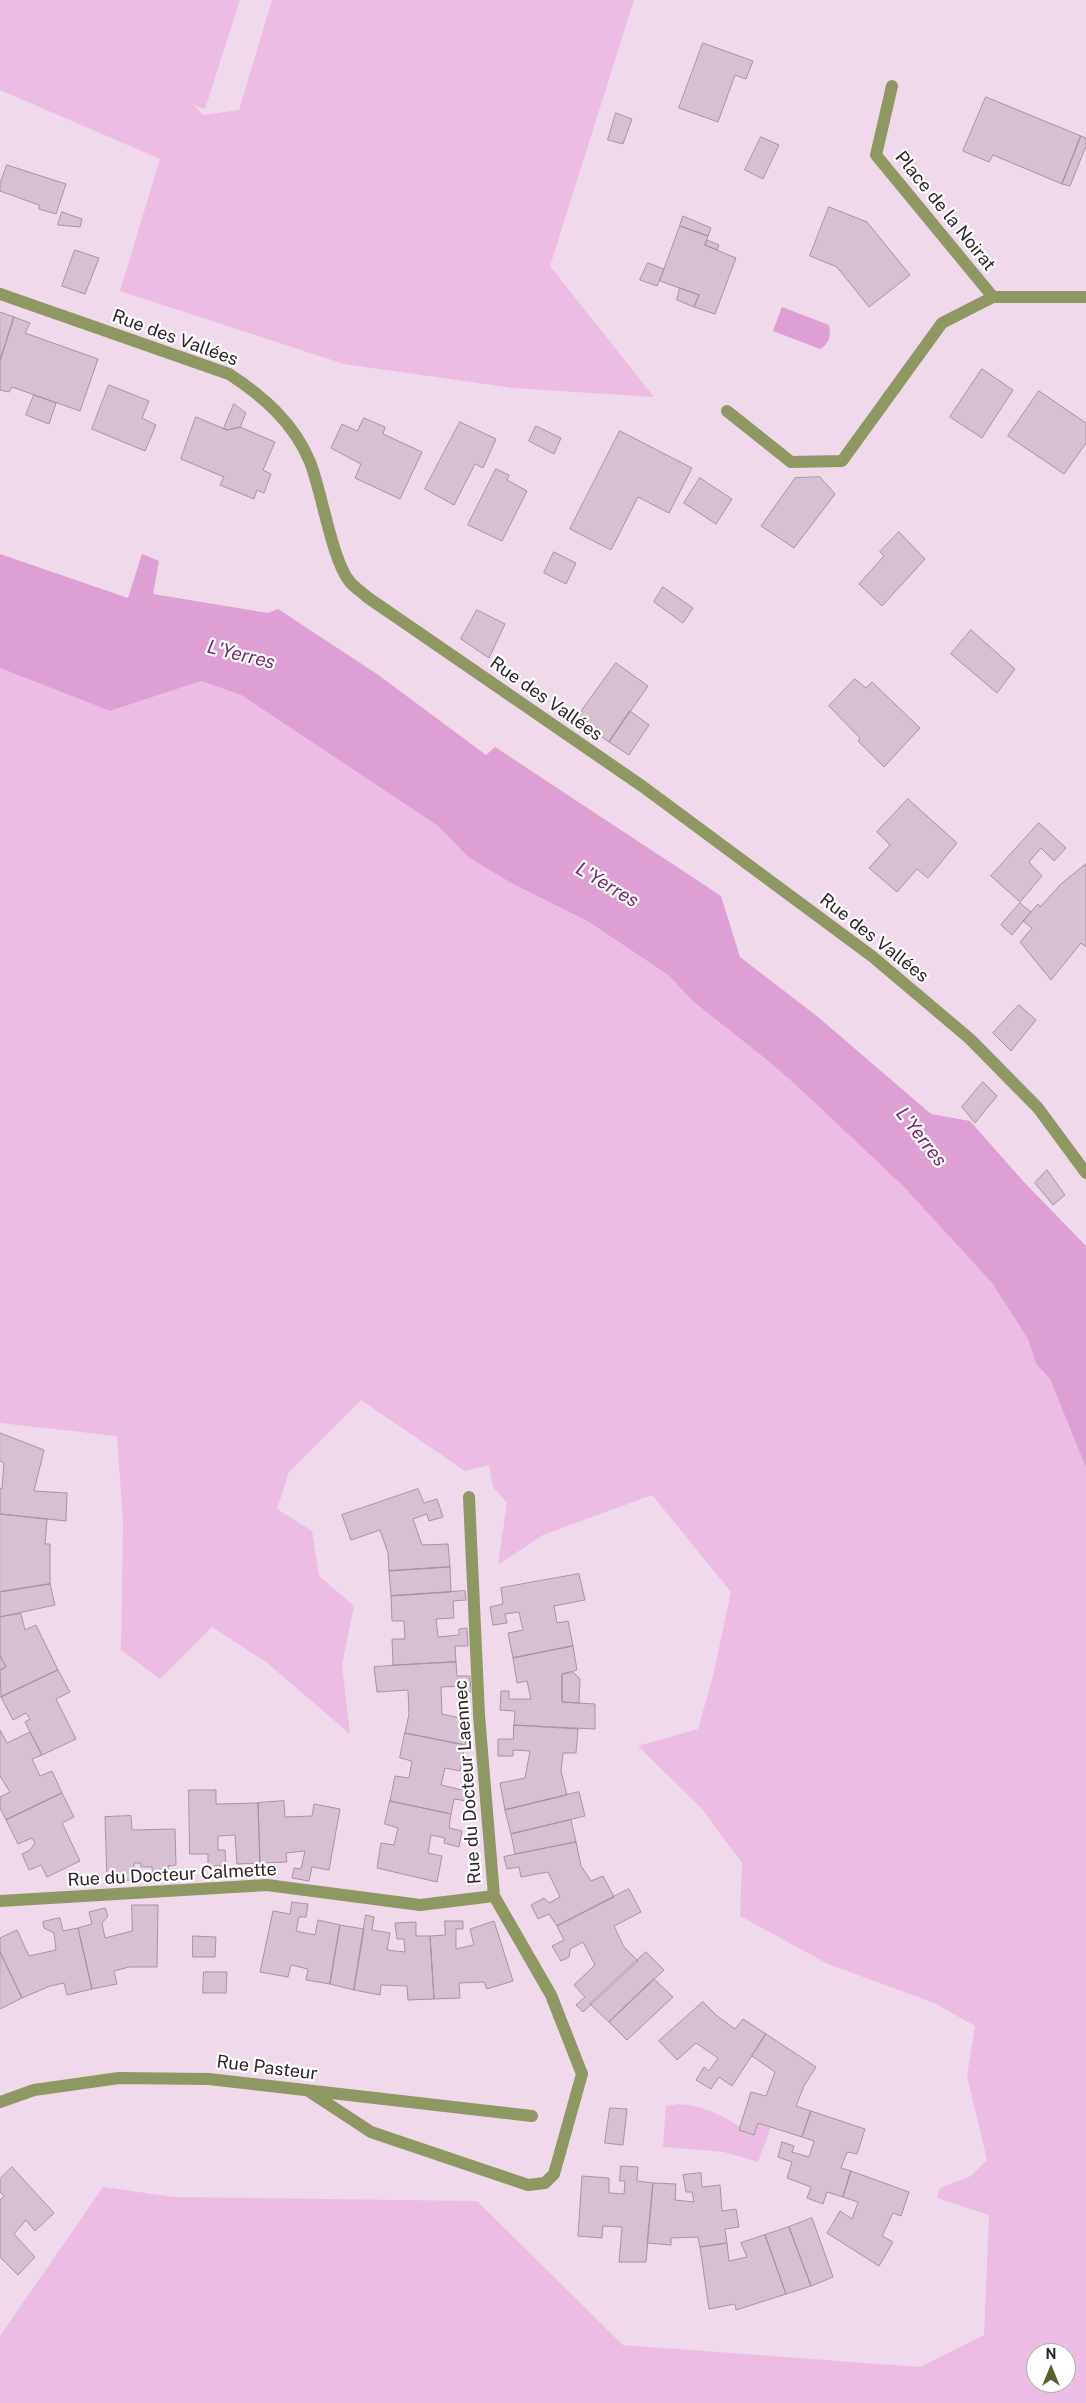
<!DOCTYPE html>
<html>
<head>
<meta charset="utf-8">
<style>
	body { margin:0 }
	#map { position:relative; width:1086px; height:2403px; overflow:hidden; background:#f0d9eb; font-family:"Public Sans",sans-serif }
	canvas { display:block }
	.north { position:absolute; left:1026px; top:2343px; width:50px; height:50px; box-sizing:border-box; background:#fff; border:1px solid #aba8aa; border-radius:50%; rotate:0deg; font-size:14px; font-weight:700; line-height:20px; text-align:center; color:#2d252b }
	.north::after { content:''; display:block; margin:auto; width:18px; height:22px; background:#595f2d; clip-path:polygon(50% 0,100% 100%,50% 72%,0 100%) }
</style>
</head>
<body>
<div id="map">
<canvas width="1086" height="2403"></canvas>
<div class="north">N</div>
</div>
<script>
const context = document.querySelector('canvas').getContext('2d');
context.lineJoin = 'round';
function fill(path, color) { context.fillStyle = color; context.fill(path, 'evenodd'); }
function strokePath(path, color, width, dash) { context.strokeStyle = color; context.lineWidth = width; context.lineCap = dash ? 'butt' : 'round'; context.setLineDash(dash || []); context.stroke(path); }
function label(font, color, halo, rows, align = 'center') {
  context.font = font + ' "Public Sans",sans-serif'; context.lineWidth = 4.5; context.setLineDash([]); context.textBaseline = 'middle'; context.strokeStyle = halo; context.fillStyle = color; for (const [text, x, y, turn = 0] of rows) {
    context.save(); context.translate(x, y); context.rotate((+turn || 0) * Math.PI / 180); context.textAlign = isNaN(turn) ? turn : align; if (halo) context.strokeText(text, 0, 0); context.fillText(text, 0, 0); context.restore();
  }
}
const green = new Path2D(`
	M0 0H240L205 109 194 105 203 115 239 110 272 0H634L550 266 654 397 513 388 344 364 120 291 160 159 0 90Z
	M0 668 110 711 201 681 241 695 438 826 468 857 511 883 589 922 668 975 695 1003 762 1056 797 1086 904 1187 992 1283 1028 1339 1036 1364 1050 1379 1086 1468V2403H0V2336L103 2187 174 2197 477 2201 623 2345 920 2367 984 2335 989 2215 937 2198 940 2188 971 2176 987 2160 967 2076 975 2026 934 2003 828 1964 740 1916 742 1863 702 1809 638 1746 698 1729 713 1676 731 1592 652 1495 543 1535 498 1565 507 1503 493 1487 489 1465 465 1471 361 1400 289 1472 277 1509 312 1531 319 1576 354 1606 342 1665 350 1734 266 1662 212 1627 160 1679 121 1650 123 1521 117 1436 0 1423ZM1036 2353H1066V2383H1036Z
	M678 2104C702 2105 719 2114 739 2126V2130L753 2135 758 2123 771 2127 758 2162 724 2152 663 2147 666 2106Z`);
const water = new Path2D(`
	M782 307 829 325C831 336 830 343 820 349L773 331Z
	M0 554 128 598 142 554 159 561 153 594 268 613 278 609 377 674 486 755 495 747 721 896 740 957 818 1017 931 1114 970 1121 1023 1181 1086 1246V1468L1050 1379 1036 1364 1028 1339 992 1283 904 1187 797 1086 762 1056 695 1003 668 975 589 922 511 883 468 857 438 826 241 695 201 681 110 711 0 668Z`);
const building = new Path2D(`
	M703 43 753 61 746 79 735 75 718 122 679 108Z
	M986 97 1081 136 1062 184 993 155 989 162 963 151Z
	M616 113 632 119 623 144 608 140Z
	M1081 136 1086 138V146L1070 186 1062 184Z
	M761 137 779 145 763 179 745 170Z
	M7 165 66 184 56 214 39 209V205L0 191V184Z
	M829 207 867 222 910 275 869 307 837 267 810 256Z
	M62 212 82 219 80 227 58 225Z
	M683 216 711 228 708 236 680 226Z
	M680 226 708 236 705 245 736 258 715 314 694 307 699 295 660 281Z
	M707 240 719 245 717 250 705 245Z
	M75 250 99 258 85 294 62 286Z
	M648 263 664 269 657 286 640 280Z
	M680 288 699 295 694 307 677 300Z
	M0 312 14 317 0 361Z
	M14 317 30 323 25 333 98 359 80 411 12 387 9 392 0 390V361Z
	M982 369 1013 390 982 438 950 417Z
	M109 385 149 401 142 418 156 425 145 451 92 429Z
	M1039 391 1086 423V443L1064 474 1008 436Z
	M34 395 56 403 49 424 26 415Z
	M234 404 246 413 240 427 227 430 224 428Z
	M196 417 227 430 240 427 275 442 263 470 271 474 264 493 257 490 254 499 220 485 224 477 181 459Z
	M364 418 385 427 383 434 422 452 400 499 355 478 361 464 331 448 342 424 357 431Z
	M460 422 496 439 483 468 475 464 454 505 425 489Z
	M536 426 561 438 554 454 529 441Z
	M620 431 692 468 669 513 638 497 611 550 570 529Z
	M496 469 509 475 507 480 527 491 502 541 468 525Z
	M820 477 835 494 794 548 761 526 795 478Z
	M700 478 732 499 716 524 684 503Z
	M899 532 925 559 882 606 859 584 884 556 880 552Z
	M554 552 576 563 566 584 544 573Z
	M663 587 693 608 683 623 654 602Z
	M477 610 505 624 489 658 461 639Z
	M971 630 1015 669 997 693 951 654Z
	M616 663 648 686 609 742 576 719Z
	M855 679 866 688 872 682 920 728 884 767 858 741 860 738 829 706Z
	M630 711 649 725 629 755 609 742Z
	M908 799 957 843 928 878 917 869 897 892 869 868 890 845 877 832Z
	M1039 823 1066 848 1054 861 1041 848 1029 862 1042 876 1020 902 991 876Z
	M1086 864V947L1081 943 1051 980 1020 942 1032 928 1023 921 1038 904 1040 907 1061 884Z
	M1020 903 1031 912 1012 935 1001 925Z
	M1019 1005 1036 1020 1011 1051 993 1033Z
	M983 1082 997 1096 975 1123 962 1107Z
	M1047 1170 1065 1195 1053 1205 1035 1183Z
	M0 1433 44 1450 34 1491 67 1493 66 1521 0 1514V1488L2 1489 4 1463 0 1461Z
	M418 1489 424 1503 437 1499 443 1517 429 1521 427 1514 413 1519 422 1545 448 1544 450 1567 389 1571 388 1553 380 1530 351 1540 342 1515Z
	M0 1514 47 1519 45 1544H50V1584L0 1592Z
	M450 1567 451 1592 391 1596 389 1571Z
	M579 1574 585 1600 554 1606 557 1623 568 1621 573 1646 513 1658 508 1633 523 1630 519 1612 505 1614 507 1623 493 1625 490 1607 503 1604 501 1588Z
	M50 1584 55 1605 0 1617V1592Z
	M465 1591 466 1600 453 1601 454 1618 436 1619 438 1637 459 1635V1629L467 1628 468 1646H455L456 1662 393 1665 392 1639H405L404 1621H392L391 1596Z
	M21 1614 25 1630 36 1625 58 1670 1 1697 0 1670 6 1667 0 1656V1617Z
	M573 1646 577 1670 562 1674V1702L595 1704V1729L514 1725 515 1711 500 1710 501 1691H509V1699H531L527 1681 517 1683 513 1658Z
	M0 1656 6 1667 0 1670Z
	M456 1662 457 1676H470L471 1692H463L462 1686 441 1687 442 1714 470 1720 465 1745 405 1733 409 1714 408 1690 377 1692 374 1667Z
	M58 1670 70 1692 56 1699 76 1739 42 1755 25 1722 30 1719 26 1713 13 1720 1 1697Z
	M574 1673 580 1679 579 1703 562 1702V1674Z
	M514 1725 578 1729 576 1753H563L561 1771 567 1795 505 1810 500 1783 525 1778 530 1751 513 1750V1756H498V1739H513Z
	M0 1730 7 1743 30 1732 42 1755 32 1759 40 1776 52 1771 62 1793 6 1820 0 1808V1797L10 1792 0 1776Z
	M405 1733 465 1745 460 1771 445 1768 441 1785 462 1790 464 1783H471L467 1801 454 1799 451 1814 390 1801 395 1776 409 1778 412 1761 400 1758Z
	M189 1790H216V1804L258 1803 260 1863 237 1864 235 1835 218 1836V1850H225L226 1866H208V1854H190Z
	M579 1792 585 1816 511 1834 505 1810Z
	M62 1793 74 1817 62 1823 80 1861 47 1877 41 1865 29 1870 22 1854 30 1850 35 1843 32 1838 18 1844 6 1820Z
	M284 1801 285 1817 312 1816 314 1804 340 1809 329 1870 312 1867 309 1881 292 1878 294 1868 301 1869 305 1851 286 1853 287 1862 260 1863 258 1803Z
	M390 1801 451 1814 449 1828 462 1831 459 1847 444 1843 445 1838 431 1835 428 1853 442 1856 437 1882 377 1868 381 1843 394 1845 398 1828 385 1824Z
	M131 1816 132 1830 175 1829 176 1865 168 1866 169 1880H153L152 1867H141V1863H134V1880L107 1881 105 1817Z
	M571 1820 576 1842 515 1854 511 1834Z
	M576 1842 581 1866 591 1881 603 1876 614 1897 557 1926 549 1914 538 1919 531 1905 544 1898 549 1903 560 1897 548 1872 521 1877 519 1867 507 1869 504 1857Z
	M629 1889 641 1912 614 1926 624 1947 638 1961 583 2012 576 2005 585 1997 574 1985 595 1965 583 1942 570 1949 569 1957 561 1961 552 1946 564 1940 557 1926Z
	M292 1902 308 1904 306 1917H299L296 1931 315 1935 318 1920 340 1925 330 1984 306 1980 308 1969 291 1965 288 1977 260 1972 273 1911 290 1914Z
	M132 1905H158L157 1967H129L114 1971 117 1984 92 1989 78 1928 92 1924 89 1912 105 1908 108 1916 102 1923 105 1938 132 1931Z
	M366 1915 374 1917 372 1930 390 1933 387 1950 405 1952 404 1939H397L395 1923 416 1922V1936H430L434 1999 408 2000 407 1986 381 1985 380 1995 354 1990Z
	M60 1918 63 1931 78 1928 92 1989 67 1995 64 1983 50 1986 22 1998 0 1952V1938L17 1930 29 1956 56 1950 54 1933 44 1928 43 1922Z
	M445 1921H463V1929H456V1949L474 1945 470 1929 494 1921 513 1981 487 1989 484 1982 459 1983 460 1998 434 1999 430 1936 445 1935Z
	M340 1925 364 1929 354 1990 330 1984Z
	M193 1936 216 1937 215 1957H193Z
	M0 1952 22 1998 0 2009Z
	M646 1952 664 1970 609 2022 590 2004Z
	M204 1972H227L226 1993H203Z
	M654 1979 673 1997 627 2040 609 2022Z
	M703 2002 717 2016 735 2029 743 2019 766 2034 732 2086 719 2077 711 2089 696 2080 704 2067 709 2071 718 2058 696 2043 677 2060 659 2041Z
	M766 2034 816 2067 804 2086 796 2106 811 2111 802 2137 758 2123 754 2135 739 2130 751 2092 766 2096 775 2072 752 2056Z
	M610 2108 627 2109 623 2145 605 2143Z
	M811 2111 865 2129 857 2154 847 2152 841 2168 851 2171 843 2197 827 2192 823 2204 807 2198 811 2187 787 2178 792 2162 778 2157 782 2142 794 2146 792 2152 809 2157 814 2141 802 2137Z
	M621 2166 638 2167 637 2181 653 2183 646 2262H619L622 2227 603 2226 602 2238 578 2236 582 2176 609 2178V2193L624 2194 625 2181H620Z
	M12 2167 54 2213 35 2231 26 2220 14 2234 35 2257 18 2275 0 2257V2200L4 2196 0 2192V2179Z
	M851 2171 909 2192 901 2216 893 2213 882 2236 893 2242 879 2266 827 2233 840 2211 852 2219 858 2202 843 2197Z
	M701 2173 702 2187 720 2185 722 2211 736 2209 739 2227 725 2229 727 2243 700 2247 698 2237 671 2238V2245L647 2243 653 2183 676 2184 675 2200 694 2202 692 2192H686L683 2175Z
	M812 2218 833 2277 811 2286 789 2227Z
	M789 2227 811 2286 786 2294 765 2235Z
	M765 2235 786 2294 736 2310 735 2304 709 2309 700 2247 727 2243 729 2261 747 2257 741 2243Z`);
const lane = new Path2D(`
	M727 411 791 462 842 461 942 323 993 297`);
const street = new Path2D(`
	M892 86 876 155 993 297H1086
	M0 294 229 374C263 396 294 423 310 462 322 492 332 561 350 582 355 588 362 592 367 597L642 786 873 957 970 1039 1038 1108 1086 1173
	M0 1901 267 1885 420 1905 494 1896
	M307 2090 371 2132 528 2185 545 2183 554 2174 582 2074 551 1995 494 1896 479 1715 469 1497
	M0 2102 34 2090 119 2078 209 2079 532 2116`);
const streetNames = [
	["Place de la Noirat",945,211,51],
	["Rue des Vallées",175,338,20],
	["Rue des Vallées",546,699,35],
	["Rue des Vallées",874,938,38],
	["Rue du Docteur Laennec",468,1782,-94],
	["Rue du Docteur Calmette",172,1875,-3],
	["Rue Pasteur",267,2068,7]
];
const waterNames = [
	["L'Yerres",241,655,14],
	["L'Yerres",607,885,31],
	["L'Yerres",921,1137,52]
];
fill(green, '#edbce4');
fill(water, '#de9fd4');
fill(building, '#d6c0d2');
strokePath(building, '#a792a3', 1);
strokePath(lane, '#8f9763', 12);
strokePath(street, '#8f9763', 12);
label('18px', '#2d252b', '#fff', streetNames);
label('italic 19px', '#732a6a', '#fff', waterNames);
</script>
</body>
</html>
